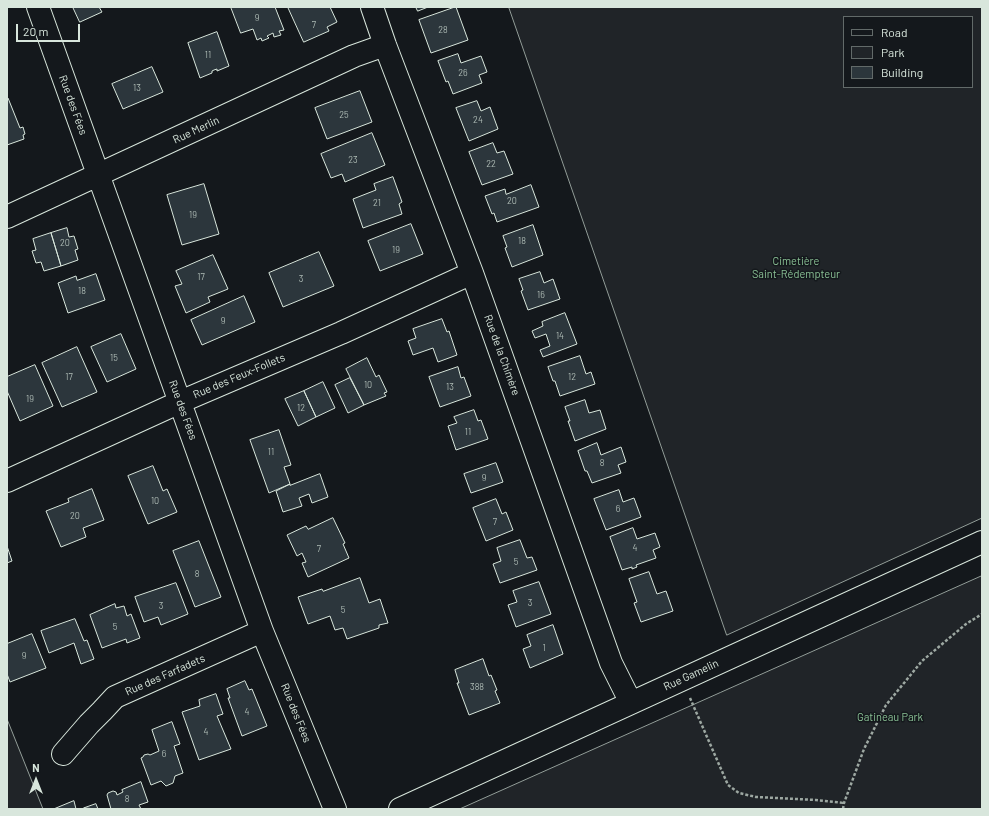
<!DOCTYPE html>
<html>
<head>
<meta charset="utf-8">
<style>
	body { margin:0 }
	#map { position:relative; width:989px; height:816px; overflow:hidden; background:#14181c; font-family:Barlow,sans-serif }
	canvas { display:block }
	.frame { position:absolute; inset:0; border:8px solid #d8e6dc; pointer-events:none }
	.legend { position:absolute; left:843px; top:16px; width:130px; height:72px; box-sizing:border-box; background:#14181c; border:1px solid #626a69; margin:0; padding:5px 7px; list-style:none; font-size:12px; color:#d8e6dc }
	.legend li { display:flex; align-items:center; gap:8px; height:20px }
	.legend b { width:20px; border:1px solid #626a69 }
	.north { position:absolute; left:16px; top:760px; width:40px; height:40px; -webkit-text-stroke:3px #14181c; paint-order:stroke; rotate:0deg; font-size:11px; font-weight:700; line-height:16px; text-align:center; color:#d8e6dc }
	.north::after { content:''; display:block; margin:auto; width:14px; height:18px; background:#d8e6dc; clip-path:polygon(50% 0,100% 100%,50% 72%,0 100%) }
	.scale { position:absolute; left:16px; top:24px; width:64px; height:18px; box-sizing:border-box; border:2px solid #d8e6dc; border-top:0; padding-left:5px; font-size:12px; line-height:14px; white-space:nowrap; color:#d8e6dc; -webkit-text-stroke:3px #14181c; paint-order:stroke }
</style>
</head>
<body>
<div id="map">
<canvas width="989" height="816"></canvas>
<div class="frame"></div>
<ul class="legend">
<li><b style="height:5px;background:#14181c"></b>Road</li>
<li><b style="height:11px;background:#202428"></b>Park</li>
<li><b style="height:11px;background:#2c363c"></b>Building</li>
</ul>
<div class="north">N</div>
<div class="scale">20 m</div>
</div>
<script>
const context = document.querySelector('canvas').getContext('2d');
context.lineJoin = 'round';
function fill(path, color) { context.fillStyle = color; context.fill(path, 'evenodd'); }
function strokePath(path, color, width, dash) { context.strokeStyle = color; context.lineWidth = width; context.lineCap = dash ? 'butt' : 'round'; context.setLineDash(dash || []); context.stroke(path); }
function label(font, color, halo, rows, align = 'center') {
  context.font = font + ' Barlow,sans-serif'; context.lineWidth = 3; context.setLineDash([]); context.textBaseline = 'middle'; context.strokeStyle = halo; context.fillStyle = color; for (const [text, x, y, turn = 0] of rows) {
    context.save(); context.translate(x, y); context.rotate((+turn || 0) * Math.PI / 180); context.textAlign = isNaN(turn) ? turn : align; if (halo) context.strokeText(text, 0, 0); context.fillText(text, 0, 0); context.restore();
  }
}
const green = new Path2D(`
	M509 7H982V518L727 635ZM844 17H972V87H844Z
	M982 576V809H460Z
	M7 719 43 809H7Z`);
const building = new Path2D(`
	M73 7H99L102 12 80 22Z
	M231 7H275L284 30 279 31 281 35 274 37 273 33 267 36 269 38 262 41 261 38 257 40 253 29 241 33Z
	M288 7H330L337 22 327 27 329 31 304 42Z
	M416 7H428L418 11Z
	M456 7 468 40 431 53 419 20Z
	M217 32 229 66 217 71V69L214 70 212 71V73L200 78 188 43Z
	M458 54 461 63 481 56 487 72 479 75 482 83 453 94 448 81 446 82 438 61Z
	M152 67 163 92 123 109 112 84Z
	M360 91 372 122 327 139 315 108Z
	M7 98H8L20 128 23 127 25 134 23 135 24 139 7 145Z
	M477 101 481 111 490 107 498 129 469 141 456 108Z
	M372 133 385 165 345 182 342 174 331 178 321 154Z
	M493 143 497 153 504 151 513 174 482 185 469 152Z
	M393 177 402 202 399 204 402 214 363 228 353 199 376 190 374 184Z
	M204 184 219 234 182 245 167 195Z
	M531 185 539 207 497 222 494 213 492 214 485 196 505 189 506 194Z
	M411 224 423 254 380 271 368 241Z
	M533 225 543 255 512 267 505 248 507 247 503 236Z
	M67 228 69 237 74 236 78 249 75 250 78 260 61 266 51 233Z
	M51 233 61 266 44 271 41 262 36 263 32 251 36 250 33 239Z
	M319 252 334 286 283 307 269 273Z
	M213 255 228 289 208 297 210 302 186 313 175 286 182 284 176 271Z
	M540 272 544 283 553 279 560 299 528 310 521 291 523 290 519 279Z
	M96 274 105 300 68 313 58 283 76 276 77 280Z
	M244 296 255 322 202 345 191 320Z
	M565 313 577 344 543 357 540 350 550 346 546 334 535 338 532 331 543 326 542 322Z
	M442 319 447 332 449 331 457 355 438 362 433 348 413 355 408 341 416 338 413 329Z
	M121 334 136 369 107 382 91 347Z
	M77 347 97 392 62 407 42 363Z
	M580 356 586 374 591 372 595 384 560 396 555 381H553L548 367Z
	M367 358 376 377 379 375 387 392 384 393 386 396 364 405 346 369Z
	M35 365 53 406 20 421 7 391V377Z
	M458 367 461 378 464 377 471 396 440 407 429 377Z
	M350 378 364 405 348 413 335 385Z
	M323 382 335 408 316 417 304 391Z
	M304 391 316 417 298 426 285 399Z
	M585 400 589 413 600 410 606 429 575 441 568 421H570L565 407Z
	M474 410 478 421 481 420 488 439 456 450 448 426 457 423 454 417Z
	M279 430 291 465 284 467 290 484 269 493 250 440Z
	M597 443 601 455 621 447 626 462 618 465 621 473 592 483 587 471H585L578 451Z
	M496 463 503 482 471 493 464 474Z
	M153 466 163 491 167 489 177 512 148 524 128 476Z
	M320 474 328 497 312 503 309 494 299 498 302 506 283 512 276 491 290 484V485Z
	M92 489 104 520 83 528 86 537 61 547 46 511 69 502 68 499Z
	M619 490 623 502 634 498 641 517 606 530 594 499Z
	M496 499 502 514 506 512 513 530 486 541 473 508Z
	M333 518 345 543 343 544 349 558 308 577 302 563 306 562 302 553 297 556 287 535 306 526 308 529Z
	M633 528 637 539 655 533 660 547 653 550 656 558 636 565 637 567 632 569V567L622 570 610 537Z
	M520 540 527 558 532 557 537 570 500 583 493 564 501 561 497 548Z
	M199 541 221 597 195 607 173 551Z
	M7 546 12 561 7 563Z
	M649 572 657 594 666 591 673 611 641 622 634 603 637 602 629 579Z
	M360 578 369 603 380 599 388 623 379 625V628L347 639 343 628 335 630 330 616 308 624 298 597 322 589 323 591Z
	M539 582 551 614 516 627 508 605 517 602 513 591Z
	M176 583 188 614 161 625 158 617 144 622 135 597Z
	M115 604 116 608 124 606 127 616 131 614 140 638 127 643 126 639 102 648 90 615Z
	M75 619 84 641 87 640 94 659 81 664 74 643 49 653 41 631Z
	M553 625 563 654 530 668 523 649 531 646 527 635Z
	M32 634 46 668 10 682 7 674V644Z
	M483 659 489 676 491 675 497 690 495 691 500 703 469 715 457 683H459L455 670Z
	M245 681 249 690 252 689 267 726 242 736 228 698H230L227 689Z
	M216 694 223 714 217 716 231 749 199 760 182 712 200 706 199 700Z
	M172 722 180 744 174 746 183 773 175 776 173 783 166 786 161 781 151 785 141 758 143 757 144 755 148 754 150 755 159 751 152 730Z
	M141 782 148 802 139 805 141 809H111L107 795 108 793 113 791 116 792 117 795 123 792 122 790Z
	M74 801 76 809H54Z
	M96 804 98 809 84 808Z`);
const path = new Path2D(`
	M690 698 728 785 739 793 756 797 816 800 844 803
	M843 809 844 803 864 749 886 705 922 661 966 624 982 614`);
const minor = new Path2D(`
	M38 7 262 631 335 809
	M372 7 385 45 472 273 611 663 631 703
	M7 217 354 56 385 45
	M7 481 180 402 341 333 472 273
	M63 754 89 724 102 711 115 697 262 631
	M400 809 982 542`);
const numberNames = [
	["9",257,18],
	["7",314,25],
	["28",443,30],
	["11",208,55],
	["26",463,73],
	["13",137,88],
	["25",344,115],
	["24",478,120],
	["23",353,160],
	["22",491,164],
	["20",512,201],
	["21",377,203],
	["19",193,215],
	["18",522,241],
	["20",65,243],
	["19",396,250],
	["17",201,277],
	["3",301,279],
	["18",82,291],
	["16",541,295],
	["9",223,321],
	["14",560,336],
	["15",114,358],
	["17",69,377],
	["12",572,377],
	["10",368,385],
	["13",450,387],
	["19",30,399],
	["12",301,408],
	["11",468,432],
	["11",271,452],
	["8",602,463],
	["9",484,478],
	["10",155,501],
	["6",618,509],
	["20",75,516],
	["7",495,522],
	["4",635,548],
	["7",319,549],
	["5",516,562],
	["8",197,574],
	["3",530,603],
	["3",161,606],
	["5",343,610],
	["5",115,627],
	["1",544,648],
	["9",24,656],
	["388",477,687],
	["4",247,712],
	["4",206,732],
	["6",164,754],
	["8",127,799]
];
const streetNames = [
	["Rue des Fées",73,105,70],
	["Rue Merlin",196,130,-25],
	["Rue de la Chimère",502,355,70],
	["Rue des Feux-Follets",239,376,-23],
	["Rue des Fées",183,410,70],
	["Rue des Farfadets",165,675,-24],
	["Rue Gamelin",691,675,-25],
	["Rue des Fées",296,713,68]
];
const parkNames = [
	["Cimetière",796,261],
	["Saint-Rédempteur",796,274],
	["Gatineau Park",890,717]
];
fill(green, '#202428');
strokePath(green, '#939e99', 1);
fill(building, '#2c363c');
strokePath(building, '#d8e6dc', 1);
strokePath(minor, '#d8e6dc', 24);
strokePath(path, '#9da8a2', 2.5, [3, 2]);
strokePath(minor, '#14181c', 22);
label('9px', '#adbab4', null, numberNames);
label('11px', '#d8e6dc', '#14181c', streetNames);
label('11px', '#8ac095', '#14181c', parkNames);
</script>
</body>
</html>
